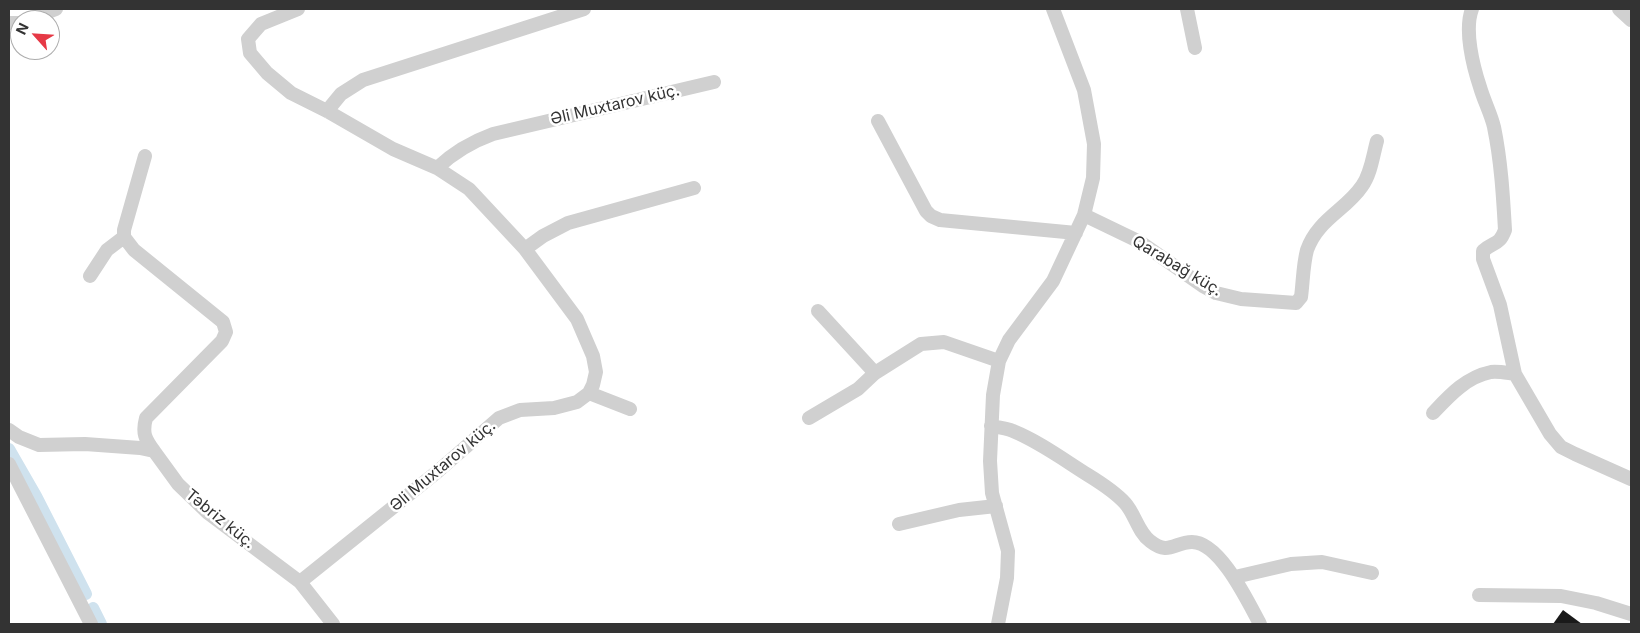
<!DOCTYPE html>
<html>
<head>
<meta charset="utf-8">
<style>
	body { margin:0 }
	#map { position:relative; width:1640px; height:633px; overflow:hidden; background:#fff; font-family:Inter,sans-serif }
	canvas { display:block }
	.frame { position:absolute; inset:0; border:10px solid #333; pointer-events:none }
	.north { position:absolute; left:10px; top:10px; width:50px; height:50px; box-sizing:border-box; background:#fff; border:1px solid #adadad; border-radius:50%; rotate:296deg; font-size:14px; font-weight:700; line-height:20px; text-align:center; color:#333 }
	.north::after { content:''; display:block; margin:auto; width:18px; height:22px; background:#e63946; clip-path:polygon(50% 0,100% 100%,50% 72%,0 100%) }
</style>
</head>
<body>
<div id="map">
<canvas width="1640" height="633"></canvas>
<div class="frame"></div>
<div class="north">N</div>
</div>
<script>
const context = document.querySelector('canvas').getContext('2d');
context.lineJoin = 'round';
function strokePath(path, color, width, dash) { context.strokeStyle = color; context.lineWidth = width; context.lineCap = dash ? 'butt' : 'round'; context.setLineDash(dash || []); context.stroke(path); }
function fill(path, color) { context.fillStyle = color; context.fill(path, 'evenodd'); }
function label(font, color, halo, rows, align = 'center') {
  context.font = font + ' Inter,sans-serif'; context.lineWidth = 5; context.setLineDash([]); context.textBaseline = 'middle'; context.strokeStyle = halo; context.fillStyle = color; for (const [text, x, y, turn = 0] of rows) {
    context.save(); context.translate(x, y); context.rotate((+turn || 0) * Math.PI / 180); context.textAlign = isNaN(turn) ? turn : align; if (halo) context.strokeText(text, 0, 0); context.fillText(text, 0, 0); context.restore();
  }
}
const canal = new Path2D(`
	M9 449 36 496 86 594
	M93 608 101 624`);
const building = new Path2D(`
	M1563 610 1582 624H1553Z`);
const minor = new Path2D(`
	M298 9 261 24 248 39 250 53 267 73 291 93 327 111 393 149 437 168 469 189 525 249 577 319 593 356 596 372 593 385 589 393 577 402 554 408 520 410 499 418 437 472 300 582
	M1187 9 1195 48
	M1472 9C1464 30 1473 66 1480 87 1484 101 1491 114 1494 127 1501 161 1503 195 1505 230 1499 246 1494 241 1483 251V259L1500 305 1515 374 1550 434 1561 447 1575 454 1631 479
	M1619 9 1631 20
	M27 20 56 9
	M9 23H20
	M327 111 341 94 363 80 584 9
	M878 121 926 211 931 216 940 220 1076 233
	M145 156 124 230V237L134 250 223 322 226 332 222 341 146 418C142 433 145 439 154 451
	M437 168C454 152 471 142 493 134L714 82
	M1084 215 1140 242 1203 286 1216 293 1241 299 1296 303 1301 297C1303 282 1303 265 1307 250 1318 219 1346 210 1362 186 1371 174 1373 155 1377 141
	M525 249 543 236 568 223 694 188
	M90 276 107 250 124 237
	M818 311 875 373
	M589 393 630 409
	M1433 413C1449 396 1466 377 1491 372 1498 371 1507 373 1515 374
	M809 418 858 389 875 373 921 344 944 342 999 361
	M991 426C998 427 1007 428 1013 431 1040 442 1064 460 1088 475 1101 483 1115 492 1125 503 1135 514 1138 532 1150 541 1169 556 1174 542 1192 542 1220 542 1248 602 1260 624
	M9 430 19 437 39 445 85 444 140 448 154 451 178 484 208 513 300 582 333 624
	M9 464 91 624
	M899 524 959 510 996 506
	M1235 577 1291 564 1322 562 1372 573
	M1479 595 1561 596 1596 603 1631 614
	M998 624 1007 578 1008 551 992 493 990 461 993 395 999 361 1009 340 1053 281 1084 215 1093 178 1094 144 1084 90 1053 9`);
const streetNames = [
	["Əli Muxtarov küç.",615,105,-13],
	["Qarabağ küç.",1177,266,31],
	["Əli Muxtarov küç.",443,466,-40],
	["Təbriz küç.",220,519,39]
];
strokePath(canal, '#cfe2ee', 12);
fill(building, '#1a1a1a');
strokePath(minor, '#d0d0d0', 14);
label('16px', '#333', '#fff', streetNames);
</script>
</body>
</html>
